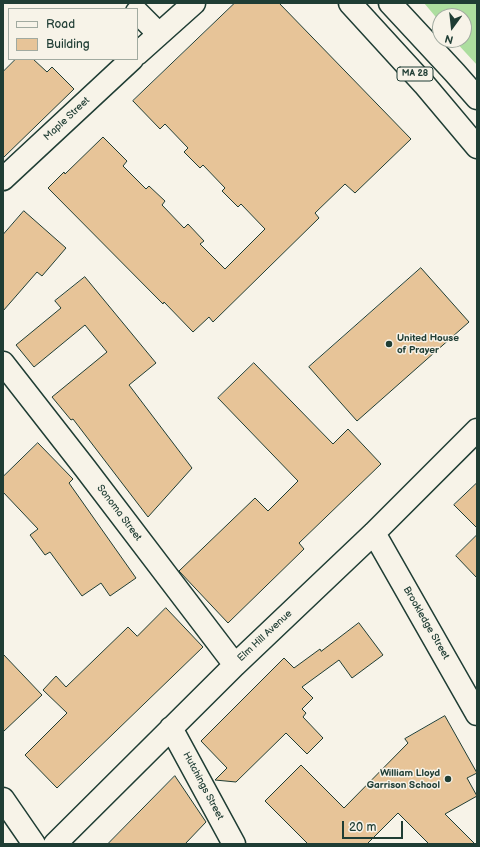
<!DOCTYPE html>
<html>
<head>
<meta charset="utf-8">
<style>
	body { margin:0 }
	#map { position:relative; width:480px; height:847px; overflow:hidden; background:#f7f3e8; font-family:"Balsamiq Sans",sans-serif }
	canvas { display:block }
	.frame { position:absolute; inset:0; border:4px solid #1f3d34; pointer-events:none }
	.legend { position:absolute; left:8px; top:8px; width:130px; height:52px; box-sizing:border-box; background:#f7f3e8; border:1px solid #a1aaa0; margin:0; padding:5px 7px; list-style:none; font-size:12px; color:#1f3d34 }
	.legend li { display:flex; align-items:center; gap:8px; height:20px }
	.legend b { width:20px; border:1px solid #a1aaa0 }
	.north { position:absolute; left:432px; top:8px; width:40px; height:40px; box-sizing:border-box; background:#f7f3e8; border:1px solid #a1aaa0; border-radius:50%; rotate:195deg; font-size:11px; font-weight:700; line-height:16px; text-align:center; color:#1f3d34 }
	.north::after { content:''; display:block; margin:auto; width:14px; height:18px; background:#1f3d34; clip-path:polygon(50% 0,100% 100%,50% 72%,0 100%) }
	.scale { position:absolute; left:342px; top:821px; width:61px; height:18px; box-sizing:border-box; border:2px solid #1f3d34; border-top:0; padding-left:5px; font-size:12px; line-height:14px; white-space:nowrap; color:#1f3d34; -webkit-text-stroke:3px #f7f3e8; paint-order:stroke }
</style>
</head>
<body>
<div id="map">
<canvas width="480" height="847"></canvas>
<div class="frame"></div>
<ul class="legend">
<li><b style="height:5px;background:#f7f3e8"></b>Road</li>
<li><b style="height:11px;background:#e7c498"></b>Building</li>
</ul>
<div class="north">N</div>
<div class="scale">20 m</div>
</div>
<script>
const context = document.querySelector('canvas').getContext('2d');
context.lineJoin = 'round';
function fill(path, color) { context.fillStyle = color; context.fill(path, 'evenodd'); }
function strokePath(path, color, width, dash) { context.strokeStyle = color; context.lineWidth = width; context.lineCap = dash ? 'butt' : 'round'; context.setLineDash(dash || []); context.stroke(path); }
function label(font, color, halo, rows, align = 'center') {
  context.font = font + ' "Balsamiq Sans",sans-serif'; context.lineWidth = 3; context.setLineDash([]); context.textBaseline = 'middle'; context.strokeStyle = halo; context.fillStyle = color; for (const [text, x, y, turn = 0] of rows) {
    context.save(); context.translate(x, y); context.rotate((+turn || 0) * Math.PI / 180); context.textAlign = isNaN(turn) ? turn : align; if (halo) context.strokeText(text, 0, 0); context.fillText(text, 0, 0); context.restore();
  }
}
const green = new Path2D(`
	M424 3H477V65L454 40H464V16H440V22Z`);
const building = new Path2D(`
	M235 3H279L411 139 355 193 345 184 315 213 319 218 213 322 209 317 193 332 164 302 163 304 48 188 64 172 65 174 103 137 127 161 123 166 146 189 149 186 165 201 162 205 184 228 188 224 204 241 200 244 225 269 265 229 241 204 238 207 222 191 225 188 203 165 200 168 184 152 188 148 165 124 160 129 133 101Z
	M16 59H33L47 72 52 67 74 89 3 158V72Z
	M24 211 66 248 42 276 37 272 3 311V235Z
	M421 268 469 322 357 421 309 367Z
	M85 277 156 363 129 385 192 468 148 517 73 419 71 420 52 397 107 352 85 325 34 367 16 345 61 308 55 301Z
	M254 363 333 444 348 429 381 464 299 543 304 549 228 623 179 571 255 498 268 511 298 481 218 398Z
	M38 443 73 479 69 483 136 578 110 596 101 583 82 596 50 552 45 555 30 535 38 529 3 492V477Z
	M477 483V528L454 505Z
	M477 535V578L456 556Z
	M166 608 203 647 57 788 25 755 67 713 43 690 56 676 66 687 128 627 137 636Z
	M359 623 383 655 352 678 339 660 302 687 313 698 302 709 306 713 303 717 323 738 307 754 286 733 236 782 215 780 227 768 201 741 284 658 294 668 320 649 321 651Z
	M3 654 42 695 3 732Z
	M445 716 477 773 467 778 477 796 445 814 475 844H429L398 813 367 844H308L265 801 301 765 344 808 408 743 405 739Z
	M175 776 206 822 185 844H108Z`);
const minor = new Path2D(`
	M137 12 159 34
	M137 54 194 3
	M3 179 132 59
	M3 363 85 468 235 665
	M374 533 477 714
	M171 728 234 844
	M3 799 34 844
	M55 844 235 665 374 533 477 430`);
const major = new Path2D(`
	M350 3 424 84 477 147
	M390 3 455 73 477 98`);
const markers = [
	[389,344,4,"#1f3d34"],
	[448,779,4,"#1f3d34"]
];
const shields = [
	[415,74,36]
];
const shieldNames = [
	["MA 28",415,74]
];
const streetNames = [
	["Maple Street",67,119,-43],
	["Sonoma Street",119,513,53],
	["Brookledge Street",426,623,60],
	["Elm Hill Avenue",265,636,-43],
	["Hutchings Street",203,786,62]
];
const poiNames = [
	["United House",397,338],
	["of Prayer",397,350],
	["William Lloyd",440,773,"right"],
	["Garrison School",440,785,"right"]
];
fill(green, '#adde9f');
fill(building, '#e7c498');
strokePath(building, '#1f3d34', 1);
strokePath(minor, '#1f3d34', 25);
strokePath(major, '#1f3d34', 25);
strokePath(minor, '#f7f3e8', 22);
strokePath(major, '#f7f3e8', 22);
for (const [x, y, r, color] of markers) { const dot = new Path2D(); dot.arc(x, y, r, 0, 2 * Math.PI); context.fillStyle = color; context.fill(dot); strokePath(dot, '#f7f3e8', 1.5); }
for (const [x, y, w] of shields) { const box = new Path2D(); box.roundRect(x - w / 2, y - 7, w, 14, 3); context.fillStyle = '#f7f3e8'; context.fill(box); strokePath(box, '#1f3d34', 1); }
label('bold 9px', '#1f3d34', null, shieldNames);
label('10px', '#1f3d34', '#f7f3e8', streetNames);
label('bold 10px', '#1f3d34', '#f7f3e8', poiNames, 'left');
</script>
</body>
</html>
